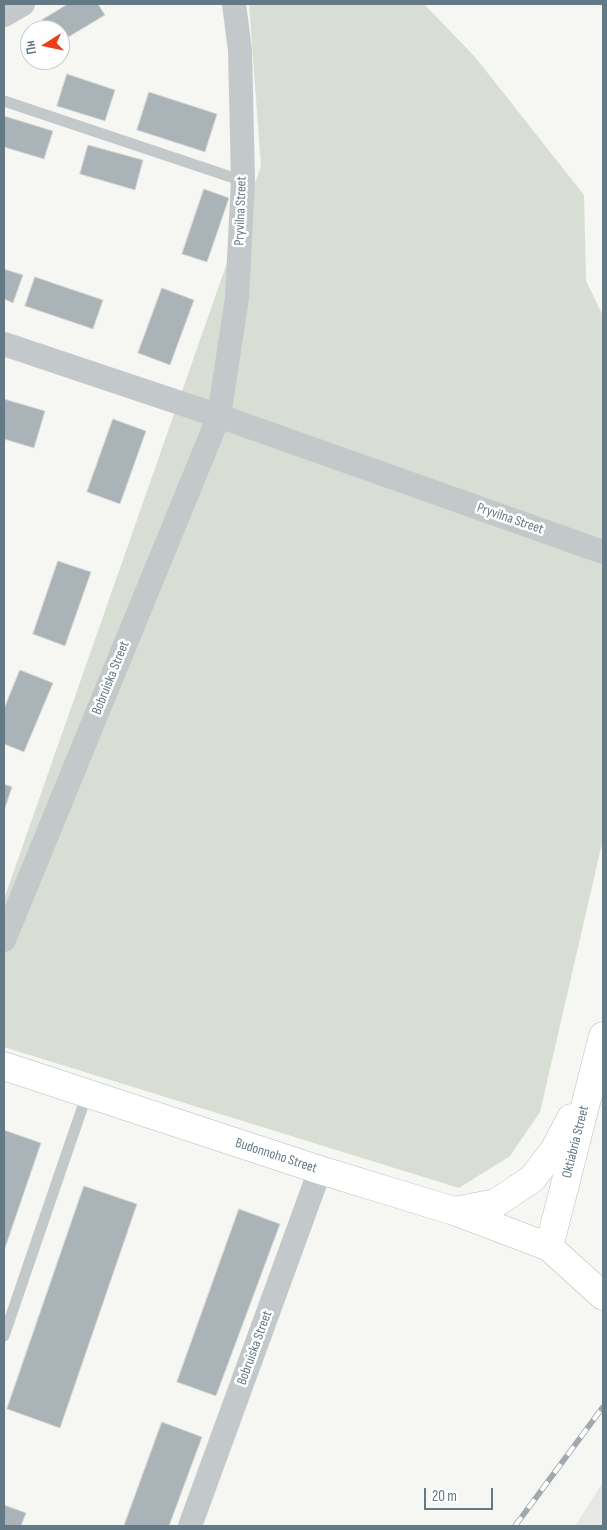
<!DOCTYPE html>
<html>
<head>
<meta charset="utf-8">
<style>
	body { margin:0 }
	#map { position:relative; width:607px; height:1530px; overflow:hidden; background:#f6f6f2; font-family:"Sofia Sans Condensed",sans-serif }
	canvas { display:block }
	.frame { position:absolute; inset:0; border:5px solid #637985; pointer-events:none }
	.north { position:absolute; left:20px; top:20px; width:50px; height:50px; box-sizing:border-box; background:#fff; border:1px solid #c1c9ce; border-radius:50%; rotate:260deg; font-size:14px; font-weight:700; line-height:20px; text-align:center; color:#637985 }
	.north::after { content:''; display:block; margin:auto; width:18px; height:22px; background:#ec3e1d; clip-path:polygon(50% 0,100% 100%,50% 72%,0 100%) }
	.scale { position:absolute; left:424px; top:1488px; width:69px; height:22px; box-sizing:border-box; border:2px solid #637985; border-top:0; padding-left:6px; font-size:15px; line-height:18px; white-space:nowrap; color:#637985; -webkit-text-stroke:4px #fff; paint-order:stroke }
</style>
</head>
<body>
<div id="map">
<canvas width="607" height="1530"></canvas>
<div class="frame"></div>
<div class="north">Пн</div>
<div class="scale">20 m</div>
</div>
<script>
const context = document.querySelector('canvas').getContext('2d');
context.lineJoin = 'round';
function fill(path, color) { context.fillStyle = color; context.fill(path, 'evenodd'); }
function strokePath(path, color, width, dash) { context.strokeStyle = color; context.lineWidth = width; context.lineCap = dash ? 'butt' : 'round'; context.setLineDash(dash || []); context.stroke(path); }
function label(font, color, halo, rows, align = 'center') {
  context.font = font + ' "Sofia Sans Condensed",sans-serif'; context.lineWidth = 5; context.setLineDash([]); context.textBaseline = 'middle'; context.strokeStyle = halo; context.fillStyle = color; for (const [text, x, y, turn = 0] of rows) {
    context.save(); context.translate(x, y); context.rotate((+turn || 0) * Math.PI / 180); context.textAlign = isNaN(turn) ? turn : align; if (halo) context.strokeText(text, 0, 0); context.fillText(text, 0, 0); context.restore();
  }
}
const built = new Path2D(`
	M603 1482V1526H575Z`);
const green = new Path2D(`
	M249 4H424L475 57 584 195 586 281 603 316V839L540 1112 510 1156 459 1188 4 1047V899L261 166Z`);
const building = new Path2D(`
	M68 4H98L105 15 60 42V30H48L42 20Z
	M67 74 115 90 105 121 57 106Z
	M149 92 217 114 205 152 137 130Z
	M4 116 53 131 44 159 4 147Z
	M88 145 143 160 135 190 80 174Z
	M204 189 229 198 207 262 182 254Z
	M4 269 23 275 13 303 4 299Z
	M35 277 103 300 93 329 25 306Z
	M162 288 194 300 170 365 138 353Z
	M4 399 45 411 34 448 4 439Z
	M113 419 146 431 120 504 87 492Z
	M58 561 91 572 65 646 33 634Z
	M20 670 53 683 24 752 4 744V709Z
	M4 784 12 787 4 811Z
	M4 1130 41 1143 4 1251Z
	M84 1186 137 1204 60 1428 7 1409Z
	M239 1209 280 1224 216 1396 177 1382Z
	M162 1422 202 1437 169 1526H124Z
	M4 1505 26 1513 21 1526H4Z`);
const service = new Path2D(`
	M4 101 243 181
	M4 1336 87 1094`);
const minor = new Path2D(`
	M4 15 23 4
	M4 344 219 416 603 552
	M4 940 219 416 237 298 243 181 240 50 234 4
	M190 1526 320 1170`);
const secondary = new Path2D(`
	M4 1066 320 1170 454 1211 549 1247 603 1296
	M454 1211 496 1203 532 1179 555 1149 571 1118
	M549 1247 603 1036`);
const rail = new Path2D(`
	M515 1526 603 1407`);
const streetNames = [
	["Pryvilna Street",241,211,-88],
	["Pryvilna Street",510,519,19],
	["Bobruiska Street",111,678,-68],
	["Oktiabria Street",576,1142,-76],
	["Budonnoho Street",276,1156,18],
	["Bobruiska Street",255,1348,-70]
];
fill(built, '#e7e8e6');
fill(green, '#d8ded3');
fill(building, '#aab4b8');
strokePath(building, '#d8d7d5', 1);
strokePath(secondary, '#b5bcbf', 29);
strokePath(service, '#c3c8ca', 11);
strokePath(minor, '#c3c8ca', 24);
strokePath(secondary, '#fff', 28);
strokePath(rail, '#a1a9ae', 5.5);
strokePath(rail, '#fff', 4, [11]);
label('14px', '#637985', '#fff', streetNames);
</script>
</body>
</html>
